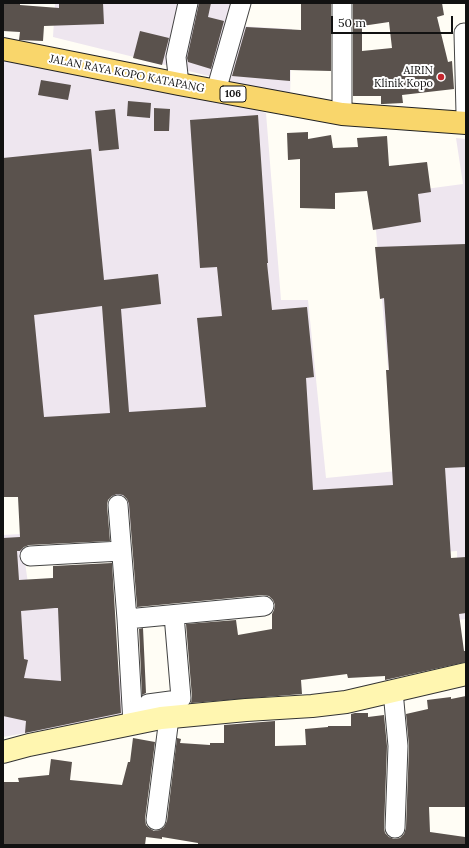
<!DOCTYPE html>
<html>
<head>
<meta charset="utf-8">
<style>
	body { margin:0 }
	#map { position:relative; width:469px; height:848px; overflow:hidden; background:#fffdf5; font-family:Lora,serif }
	canvas { display:block }
	.frame { position:absolute; inset:0; border:4px solid #111; pointer-events:none }
	.scale { position:absolute; left:331px; top:16px; width:122px; height:18px; box-sizing:border-box; border:2px solid #111; border-top:0; padding-left:5px; font-size:12px; line-height:14px; white-space:nowrap; color:#111; -webkit-text-stroke:3px #fff; paint-order:stroke }
</style>
</head>
<body>
<div id="map">
<canvas width="469" height="848"></canvas>
<div class="frame"></div>
<div class="scale">50 m</div>
</div>
<script>
const context = document.querySelector('canvas').getContext('2d');
context.lineJoin = 'round';
function fill(path, color) { context.fillStyle = color; context.fill(path, 'evenodd'); }
function strokePath(path, color, width, dash) { context.strokeStyle = color; context.lineWidth = width; context.lineCap = dash ? 'butt' : 'round'; context.setLineDash(dash || []); context.stroke(path); }
function label(font, color, halo, rows, align = 'center') {
  context.font = font + ' Lora,serif'; context.lineWidth = 4; context.setLineDash([]); context.textBaseline = 'middle'; context.strokeStyle = halo; context.fillStyle = color; for (const [text, x, y, turn = 0] of rows) {
    context.save(); context.translate(x, y); context.rotate((+turn || 0) * Math.PI / 180); context.textAlign = isNaN(turn) ? turn : align; if (halo) context.strokeText(text, 0, 0); context.fillText(text, 0, 0); context.restore();
  }
}
const industrial = new Path2D(`
	M55 3H245L240 26 292 29 290 97 146 60 53 37Z
	M3 56 110 70 266 113 281 300H308L326 478 397 471 373 196 463 184 456 138 466 139V619L458 620 457 551 373 557 276 566 136 570 127 496 3 494Z
	M21 534 31 605H84L87 679 124 675 126 715 3 737V535Z`);
const building = new Path2D(`
	M3 3H20V5L59 8V3H103L104 24 44 26 43 41 19 40 20 32 3 31Z
	M199 3H211L208 17 224 21 211 69 188 62 187 58Z
	M301 3H331V71L290 70V81L232 76 246 27 301 30Z
	M353 3H442L444 15 437 17 448 62 452 61 454 89 402 95 403 103 383 104H381V96H353ZM389 22 392 48 362 51V26Z
	M140 31 169 38 162 65 133 58Z
	M41 80 71 85 68 100 38 95Z
	M128 101 151 103 150 118 127 116Z
	M154 108 170 109 169 131H154Z
	M115 109 119 149 99 151 95 111Z
	M258 115 268 263H267L272 310 307 307 314 377 306 378 313 490 393 485 386 370H389L384 298 380 299 375 247 466 244V467L445 468 451 558 466 557V613L459 614 464 651H466V662L385 680V676L348 678 347 674 301 680 302 694 191 703 192 697 186 624 236 620 238 635 272 629V614L274 610 275 605 273 600 269 596 263 595 137 607 129 504 127 499 123 495 117 494 112 496 108 500 107 505 110 541 29 545 24 547 20 551H17L19 580 53 578V566L112 563 121 713 25 733 26 721 3 716V538L20 537 18 497H3V158L91 149 104 280 158 274 161 304 121 309 129 412 206 407 197 318 222 316 217 267 200 268 190 120ZM102 306 110 413 44 417 34 315ZM55 608H58L61 681 24 678 28 660 24 659 21 611Z
	M308 132V139L331 135 333 148 358 147 357 138 387 136 389 166 427 162 431 192 418 194 421 222 373 230 367 191 335 193V209L300 208V159L288 160 287 133Z
	M143 628 146 693 142 695 139 629Z
	M466 696V807H429L430 832 465 837V845H198V843L162 837V839L146 837 145 845H3V782H19L18 778 49 775 51 759 72 762 70 780 122 785 128 762H130L133 738 155 742 145 819 146 825 149 828 154 831 160 830 164 827 167 821 177 738 181 739 180 743 210 745V743H224V725L275 721V746L306 745 305 729 328 727V726H351V714L355 713H368V717L384 715 387 746 384 828 385 833 389 837 394 839 400 838 404 834 406 828 409 746 406 714 428 709 427 700 451 697V699Z`);
const street = new Path2D(`
	M342 3V114
	M464 33 466 113
	M179 84 176 57 188 3
	M216 91 241 3
	M118 505 127 619 133 724
	M30 556 121 551
	M127 619 264 606
	M393 691 398 746 395 828
	M148 704 178 700 181 698 174 615
	M156 820 169 718`);
const secondary = new Path2D(`
	M3 752 29 745 161 718 246 710 312 706 346 702 466 674`);
const primary = new Path2D(`
	M3 49 179 84 342 114 466 123`);
const markers = [
	[441,77,4,"#c4262e"]
];
const shields = [
	[233,94,26]
];
const shieldNames = [
	["106",233,94]
];
const poiNames = [
	["AIRIN",433,71],
	["Klinik Kopo",433,84]
];
const streetNames = [
	["JALAN RAYA KOPO KATAPANG",127,74,11]
];
fill(industrial, '#eee6ef');
fill(building, '#5a524d');
strokePath(street, '#444', 21);
strokePath(secondary, '#333', 24);
strokePath(primary, '#222', 24);
strokePath(street, '#fff', 19);
strokePath(secondary, '#fff6b0', 22);
strokePath(primary, '#f9d66b', 22);
for (const [x, y, r, color] of markers) { const dot = new Path2D(); dot.arc(x, y, r, 0, 2 * Math.PI); context.fillStyle = color; context.fill(dot); strokePath(dot, '#fff', 1.5); }
for (const [x, y, w] of shields) { const box = new Path2D(); box.roundRect(x - w / 2, y - 8, w, 16, 3); context.fillStyle = '#fff'; context.fill(box); strokePath(box, '#111', 1); }
label('bold 10px', '#111', null, shieldNames);
label('11px', '#111', '#fff', poiNames, 'right');
label('11px', '#111', '#fff', streetNames);
</script>
</body>
</html>
